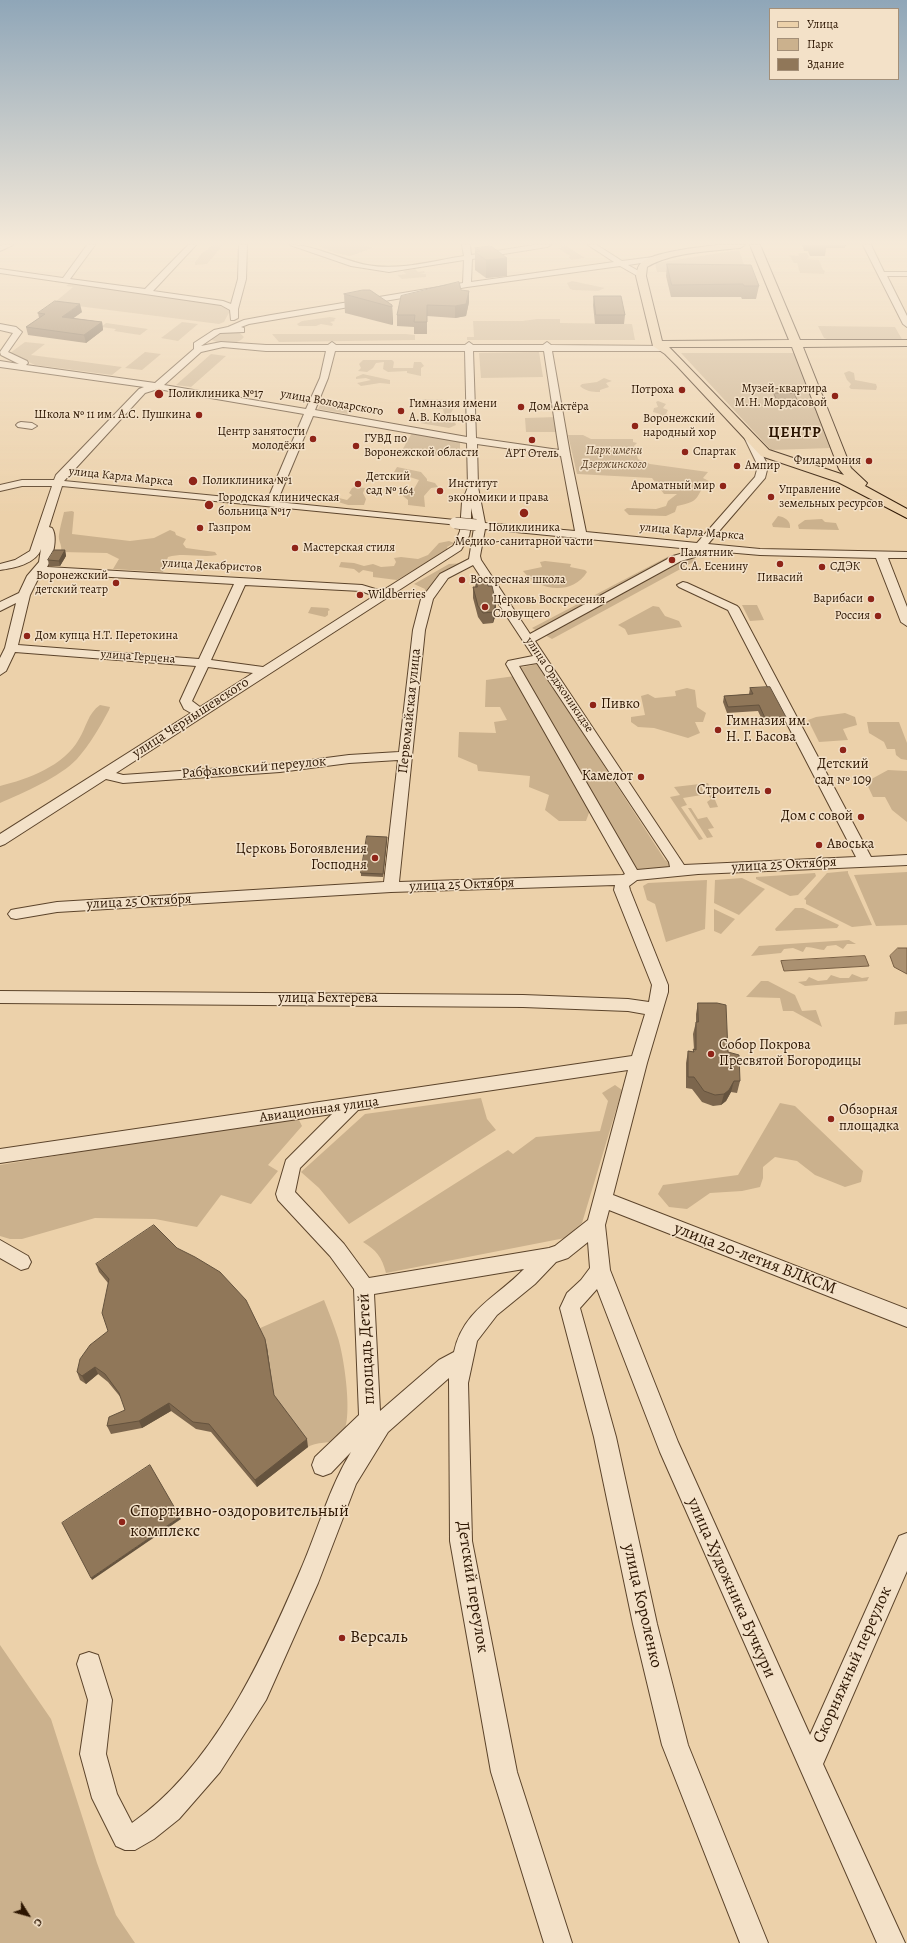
<!DOCTYPE html>
<html>
<head>
<meta charset="utf-8">
<style>
	body { margin:0 }
	#map { position:relative; width:907px; height:1943px; overflow:hidden; background:#ecd1aa; font-family:Alegreya,serif }
	canvas { display:block }
	.legend { position:absolute; left:769px; top:8px; width:130px; height:72px; box-sizing:border-box; background:#f3e1c8; border:1px solid #a38f78; margin:0; padding:5px 7px; list-style:none; font-size:12px; color:#2c1501 }
	.legend li { display:flex; align-items:center; gap:8px; height:20px }
	.legend b { width:20px; border:1px solid #a38f78 }
	.north { position:absolute; left:8px; top:1895px; width:40px; height:40px; -webkit-text-stroke:3px #f3e1c8; paint-order:stroke; rotate:127deg; font-size:11px; font-weight:700; line-height:16px; text-align:center; color:#2c1501 }
	.north::after { content:''; display:block; margin:auto; width:14px; height:18px; background:#2c1501; clip-path:polygon(50% 0,100% 100%,50% 72%,0 100%) }
</style>
</head>
<body>
<div id="map">
<canvas width="907" height="1943"></canvas>
<ul class="legend">
<li><b style="height:5px;background:#ecd1aa"></b>Улица</li>
<li><b style="height:11px;background:#cbb18d"></b>Парк</li>
<li><b style="height:11px;background:#907759"></b>Здание</li>
</ul>
<div class="north">С</div>
</div>
<script>
const context = document.querySelector('canvas').getContext('2d');
context.lineJoin = 'round';
function fill(path, color) { context.fillStyle = color; context.fill(path, 'evenodd'); }
function strokePath(path, color, width, dash) { context.strokeStyle = color; context.lineWidth = width; context.lineCap = dash ? 'butt' : 'round'; context.setLineDash(dash || []); context.stroke(path); }
function label(font, color, halo, rows, align = 'center') {
  context.font = font + ' Alegreya,serif'; context.lineWidth = 3; context.setLineDash([]); context.textBaseline = 'middle'; context.strokeStyle = halo; context.fillStyle = color; for (const [text, x, y, turn = 0] of rows) {
    context.save(); context.translate(x, y); context.rotate((+turn || 0) * Math.PI / 180); context.textAlign = isNaN(turn) ? turn : align; if (halo) context.strokeText(text, 0, 0); context.fillText(text, 0, 0); context.restore();
  }
}
const green = new Path2D(`
	M213 245H223L207 264 195 265V262L202 253Z
	M316 245H363L373 248 350 256 335 253Z
	M565 245 585 258 572 260 569 258 570 256 558 248H562L559 246Z
	M739 250 747 273 657 272 655 263Z
	M801 253H807L809 257 807 259 819 260 823 270 825 271 824 274 800 273 797 263H794L789 255 799 256 798 254Z
	M415 269 418 272 424 271 425 273 420 274H426V277L402 279 397 275 406 274 403 271Z
	M572 281 605 288 598 291 573 290 570 289 567 283Z
	M70 283H76L221 304 231 309 224 322 219 324 54 303 73 287 66 286Z
	M330 317 336 318 334 320 335 321 330 322 333 324 332 326 321 324 316 326H299L297 324 302 321Z
	M537 319H560V323L632 324 635 340H467V337H474L473 321H522Z
	M182 322 198 324 178 341 161 338Z
	M106 323 148 329 140 335 114 331 116 329 101 327Z
	M818 326 895 327 903 341 830 340 824 338Z
	M222 332H239L244 337C238 345 221 345 212 340L211 339Z
	M272 334H406L415 335V340L279 342Z
	M25 342 45 344 31 355 122 367 112 375 35 365 10 353Z
	M145 352 161 354 142 370 125 368Z
	M539 352 543 377 481 378 479 353Z
	M681 353H795L832 448 771 450Z
	M211 354 226 356 191 387 176 385Z
	M363 360H392L394 362 393 368H413L414 362H421L424 366 421 368V376L407 373V371L388 372 383 369 384 362 376 363 373 368 367 372 358 371 361 368 359 364Z
	M849 371 854 373 855 380 876 384 877 387 876 390 851 389 849 387 851 384 847 380 844 373Z
	M363 374 390 380V384L380 383 361 386 357 383 371 380 366 378 356 379V377Z
	M604 378 612 381 606 383 609 387 600 390V392C592 392 585 391 580 386L582 384 597 382Z
	M424 399 450 400 456 404 451 413 456 425 449 428 420 423 425 420 436 419 433 415 444 414 443 409H433L430 407 433 403 419 401Z
	M658 401 666 404 663 408 668 410 666 414 674 418 673 420 661 421 658 418 660 414 653 412 654 408 658 407 656 402Z
	M321 403H351L352 405 348 414 318 409Z
	M557 417 559 432H526L525 418Z
	M412 433 460 440V458L401 452Z
	M568 435H583L591 439H633V442L637 443 634 446 638 459 650 464 708 472 703 478 709 481C693 496 704 501 677 506L675 512 666 516 629 515 624 510 627 508 656 509 666 506 668 501 677 494H664L652 478 577 474Z
	M397 467 421 472 427 479V481L435 483 438 487 431 488 424 496 425 507 408 505V500L403 496 404 492 414 489 419 480 394 472Z
	M355 487 365 488 363 493 366 499 364 505H348L335 501 339 498 347 500 352 495 349 493 352 488Z
	M72 511 74 512 72 534 130 541 154 538 170 530 175 532 176 535 186 539 183 544 186 548 215 552 217 555C201 558 184 552 168 557L163 572 113 569 119 559 107 553 61 552C62 545 60 544 59 539 58 534 63 517 64 512Z
	M778 516C785 517 791 521 790 528L773 527 772 524Z
	M822 519 825 522 836 523 839 530 799 529 798 525 805 520Z
	M449 541 454 543 447 547 448 550 397 580 373 577V572L363 570 359 573 354 569 339 567 341 562 354 563 364 566 373 564 381 567 394 566 396 562 394 558 401 557 418 559 428 555 439 543Z
	M671 555 697 560 552 639 532 628Z
	M545 561 571 564 570 567 585 570 587 572C572 596 538 591 523 571L542 567 540 562Z
	M466 563 423 598 425 589 414 584 449 564Z
	M742 605H757L764 620 750 621Z
	M653 606 659 607 665 616 679 621 682 627 628 635 625 629 618 625Z
	M311 607 328 608 330 610 328 611V615L325 617 308 613Z
	M538 664 665 860 669 862 670 867 668 868 637 871 518 668Z
	M515 676 590 810 586 821H559L545 810 549 795 529 787 530 776 478 771 477 765 458 757 459 732 496 733 494 722 507 720 500 707H485L486 680Z
	M687 688 695 690 697 707 706 713 703 722H695L700 733 688 738 654 728 638 727 631 722V717L645 715 641 696 648 694 655 698 676 696 675 691Z
	M100 705 110 707 109 710C100 727 90 744 77 759 60 777 23 793 0 803V786C28 779 64 766 79 739 86 728 88 713 100 705Z
	M845 713 855 717 857 725 843 729 848 740 819 742 808 720 816 717Z
	M867 722H899L907 743V760L901 759 896 755 895 749H887L884 742 869 733Z
	M888 770 907 771V822L892 810 885 797H873L866 782Z
	M706 783H708L718 807 710 808 707 802 711 799 708 794 683 798 687 805 681 807 703 839 699 840 670 797 680 795 674 787 700 784 703 790H708Z
	M688 808H691L698 819 707 817 714 828 708 829 713 837 707 838Z
	M848 871V873L872 925 852 927 806 904V900L804 899 827 873Z
	M907 872V925L876 926 854 875Z
	M815 873 816 876 798 895 790 896 756 879V877Z
	M742 878 765 889 739 915 714 903 715 880Z
	M707 880 705 929 666 942 655 904 647 900 643 886 648 883Z
	M795 908H803L839 925 837 928 776 931 775 929Z
	M714 909 735 919 721 934 714 931Z
	M849 940 856 944H847L843 949 836 945 827 946 824 950C819 950 813 947 806 947L803 952 793 948 784 949 781 953 751 956 759 946Z
	M852 974 862 978 869 977 867 981 805 986 798 982 806 981 809 977 818 981 827 980 831 975 840 978H849Z
	M761 981H768L795 995 802 1011 816 1010 822 1027 793 1011H783L780 998 746 997Z
	M907 1011V1024L894 1025 895 1012Z
	M615 1085 622 1090 582 1223 565 1238 386 1273C382 1257 376 1250 363 1242L508 1150 513 1154 536 1137 600 1131 608 1101 602 1093Z
	M481 1098 487 1119 496 1130 349 1224 319 1188 301 1172 365 1114Z
	M780 1103 795 1106 863 1171 861 1182 845 1187 815 1175 797 1161 775 1157 763 1167V1178L760 1187 742 1191 710 1193 687 1209 669 1207 658 1194 663 1185 738 1175Z
	M297 1116 302 1126 268 1165 278 1171 251 1204 221 1195 197 1227 155 1219 95 1218 22 1239H10L0 1236V1165Z
	M324 1300C329 1313 334 1325 338 1338 344 1356 354 1421 342 1435 332 1446 320 1440 308 1447L275 1403 267 1347 258 1329Z
	M0 1645 51 1719 97 1863 116 1915 135 1943H0Z`);
const water = new Path2D(`
	M774 393H794L799 404H779Z
	M898 948H907V974L894 967 890 956Z
	M865 956 869 966 784 971 781 961Z`);
const minor = new Path2D(`
	M3 245H13L0 251V246Z
	M87 245H95L70 279 145 289 188 245H196L153 291 223 301 231 304 238 279 239 245H247L246 279 238 309V318L234 320H231L230 310 221 305 0 273V269L63 278Z
	M290 245C312 244 344 261 367 265 399 271 432 261 464 256L462 245H470L471 255 534 245H551L547 247 472 259 471 282 614 262 588 245H597L622 261 661 256V260L628 265 644 274 645 276 641 278 620 266 467 287 249 324 241 327 244 328V332L220 333 201 346 221 342 266 345H328L332 342 336 345H465L469 342 473 345H543L547 342 551 345 665 346 666 348 662 351H552L570 454 586 532 697 543 755 477 758 466 744 437 749 434 754 437 768 466 765 478 708 544 760 549 907 552V558H888L907 607V626L901 622 876 558 760 555 702 550 695 557 681 561 535 641 684 865 856 857 728 610 679 587 677 585 683 582 687 583 737 606 739 608 871 857 907 855V865L698 874 637 880 629 886 630 890 668 985V992L647 1063 613 1195 907 1309V1327L609 1210 605 1225 610 1270 678 1442 810 1735 899 1536 907 1533V1571L823 1764 905 1943H877L660 1452 597 1289 580 1308 616 1437 657 1624 688 1745 768 1943H740L662 1745 633 1624 594 1437 560 1308 567 1293 581 1280 590 1268 588 1242 568 1258 556 1262 535 1284 497 1315 477 1341 468 1383 472 1541 517 1772 572 1943H544L491 1772 450 1541 449 1378 388 1432 356 1484 318 1583 266 1700 220 1772 179 1819 154 1839 135 1850H125L116 1846 92 1798 80 1754 88 1700 77 1664 80 1655 89 1652 98 1655 112 1700 106 1754 117 1794 132 1823C213 1767 263 1658 301 1569 318 1530 329 1488 351 1452L331 1473 323 1476 315 1473 312 1465 315 1457 359 1415 354 1289 330 1256 278 1200 276 1194 286 1160 332 1114 0 1163V1149L632 1056 645 1014 628 1011 523 1007 0 1003V991L523 995 628 999 649 1002 652 985 614 890 615 885 391 892 57 912 16 919 11 918 8 914 11 910 16 909 57 902 384 882 398 760 349 763 280 772 123 783 106 779 5 844 0 846V834L191 713 184 709 180 701 196 666 15 652 6 671 0 675V658L5 648 16 603 0 611V602L19 593 27 576 39 562 41 549C36 564 14 568 0 570V564L15 560 30 551 52 486H22L0 491V485L22 480H54L56 475 139 389 144 387 0 367V361L19 364 1 355 0 352 13 333 0 330V324L16 327 22 332 8 352 27 361 28 363 26 365 155 383 194 349V343L214 330 228 327 244 320 271 315 463 283 464 260 389 272 351 266ZM223 347 266 351H326L320 378 306 409 164 385 201 352ZM335 351H465L467 437 315 410 328 378ZM473 351H544L559 450 476 438ZM158 389 304 414 267 501 64 481 145 393ZM313 416 467 443 468 487 462 502 460 531 456 541 453 546 382 591 362 585 47 567C53 558 58 537 52 528L49 527 62 486 459 525 460 523 459 521 455 520 277 502ZM477 444 561 456 575 531 485 523 478 487ZM471 508 474 522 471 524ZM471 526 474 528 469 559 440 574 421 599 413 630 399 752 349 755 280 764 123 775 116 773 461 550 469 536ZM485 529 691 549 687 552 673 556 530 634 481 560 480 556ZM473 565 533 656 508 661 506 664 625 874 623 875 399 882 425 630 433 599 448 578ZM41 573 234 584 199 659 18 645 30 595ZM245 585 361 591 374 596 263 667 211 660ZM537 663 669 862 670 867 637 870 519 666ZM208 667 253 673 200 707 192 701ZM628 1070 588 1220 555 1246 549 1248 369 1278 344 1244 295 1192 300 1168 358 1110ZM524 1269C497 1297 463 1310 454 1352L439 1360 380 1411 374 1294Z
	M863 245H871L884 272H907V276H887L907 316V327L903 324Z
	M21 422 32 423 37 426 32 429 18 427 16 425 18 423Z
	M0 1240 28 1256 31 1262 28 1268 21 1270 0 1258Z`);
const major = new Path2D(`
	M717 245H745L740 248C712 251 671 252 647 267L646 276 662 341 789 340 750 245H760L800 340H907V346L803 347 851 468 867 483 865 486 907 509V518L838 482 761 456 677 366 665 354 653 346 636 276C637 272 637 268 640 264 650 252 701 247 717 245ZM669 347H792L839 469 844 475 769 450Z`);
const minorBridge = new Path2D(`
	M455 523 476 525`);
const wall = new Path2D(`
	M802 245H846L845 248H826L825 256H810L808 251H804Z
	M475 248 507 258V276L486 278 475 270Z
	M667 264 759 286 756 299H742L741 297H671L666 276Z
	M461 290 469 302 466 316 455 318 427 316V334H414V327L397 326V315Z
	M344 294 392 305 393 324 392 325 345 313Z
	M594 296 625 315 624 324H595L593 305Z
	M82 312 73 318 102 322 103 330 86 343 28 335 26 327 39 318 38 313Z
	M65 550 66 556 60 566H49L48 560Z
	M476 581 496 614 493 623 483 624 478 617 473 598V587H475Z
	M750 688 786 717 784 722 764 724 758 711 727 713 723 702 724 696 749 694Z
	M387 837 383 877 361 876V873Z
	M698 1003 728 1052 740 1081 737 1093 731 1092 726 1101 721 1105 713 1106 702 1102 692 1089 686 1088V1063L688 1051 693 1052 694 1049 693 1034 696 1022V1014Z
	M96 1264 267 1347 274 1396 308 1447 257 1487 211 1432 196 1429 171 1411 142 1428 111 1434 107 1426 125 1410 122 1399 108 1382 98 1374 86 1384 80 1380 77 1372 108 1331V1283L99 1272Z`);
const shadedWall = new Path2D(`
	M507 258V276L486 278V260Z
	M469 291V302L466 316 455 318V306Z
	M80 304 82 312 64 325 62 317Z
	M392 305 393 324 392 325Z
	M102 322 103 330 86 343 84 335Z
	M65 550 66 556 60 566 59 561Z
	M496 603V614L493 623V612Z
	M387 837V840L383 877V874Z
	M734 1081 731 1092 726 1101 721 1105 724 1094Z
	M265 1339 267 1347 275 1403 274 1395Z
	M95 1367 98 1374 86 1384 82 1376Z
	M169 1403 171 1411 142 1428 139 1421Z
	M307 1439 308 1447 257 1487 255 1480Z
	M180 1517 181 1519 92 1580 91 1578Z`);
const building = new Path2D(`
	M491 246 507 258 486 260 475 252 480 251 475 248Z
	M667 264 751 265 759 286H744L743 284 672 285Z
	M459 282 461 290 469 291 466 304 455 306 427 305V322H414L415 315H397L401 296Z
	M363 290H370L392 305V307L344 294Z
	M594 296H621L625 315H596Z
	M55 301 80 304 62 317 102 322 84 335 26 327 45 314 38 313Z
	M54 550H65L59 561 48 560Z
	M476 581H487L488 586H492L496 603 493 612 483 613 478 606 473 587H477Z
	M770 687 786 717 765 718 759 705 728 707 724 696 753 694 750 688Z
	M367 836 387 837 383 874 361 873Z
	M698 1003H717L726 1005 728 1052 739 1055 740 1081H734L729 1090 724 1094 715 1095 704 1091 694 1077H688V1051L694 1052 693 1049 696 1050V1022H698Z
	M154 1225 177 1248 195 1257 220 1272 246 1300 265 1339 274 1395 307 1439 255 1480 209 1424 193 1422 169 1403 139 1421 107 1426 109 1417 125 1410 119 1393 105 1374 95 1367 82 1376 77 1372 80 1359 90 1345 108 1331 102 1313 109 1279 96 1264Z
	M150 1465 180 1517 91 1578 62 1523Z`);
const markers = [
	[682,390,4,"#8f2418"],
	[159,394,5,"#8f2418"],
	[835,396,4,"#8f2418"],
	[521,407,4,"#8f2418"],
	[401,411,4,"#8f2418"],
	[199,415,4,"#8f2418"],
	[635,426,4,"#8f2418"],
	[313,439,4,"#8f2418"],
	[532,440,4,"#8f2418"],
	[356,446,4,"#8f2418"],
	[685,452,4,"#8f2418"],
	[869,461,4,"#8f2418"],
	[737,466,4,"#8f2418"],
	[193,481,5,"#8f2418"],
	[358,484,4,"#8f2418"],
	[723,486,4,"#8f2418"],
	[440,491,4,"#8f2418"],
	[771,497,4,"#8f2418"],
	[209,505,5,"#8f2418"],
	[524,513,5,"#8f2418"],
	[200,528,4,"#8f2418"],
	[295,548,4,"#8f2418"],
	[672,560,4,"#8f2418"],
	[780,564,4,"#8f2418"],
	[822,567,4,"#8f2418"],
	[462,580,4,"#8f2418"],
	[116,583,4,"#8f2418"],
	[360,595,4,"#8f2418"],
	[871,599,4,"#8f2418"],
	[485,607,4,"#8f2418"],
	[878,616,4,"#8f2418"],
	[27,636,4,"#8f2418"],
	[593,705,4,"#8f2418"],
	[718,730,4,"#8f2418"],
	[843,750,4,"#8f2418"],
	[641,777,4,"#8f2418"],
	[768,791,4,"#8f2418"],
	[861,817,4,"#8f2418"],
	[819,845,4,"#8f2418"],
	[375,858,4,"#8f2418"],
	[711,1054,4,"#8f2418"],
	[831,1119,4,"#8f2418"],
	[122,1522,4,"#8f2418"],
	[342,1638,4,"#8f2418"]
];
const farPoinames = [
	["Музей-квартира",827,389,"right"],
	["М.Н. Мордасовой",827,403,"right"],
	["Потроха",674,390,"right"],
	["Поликлиника №17",168,394],
	["Гимназия имени",409,404],
	["А.В. Кольцова",409,418],
	["Дом Актёра",529,407],
	["Школа № 11 им. А.С. Пушкина",191,415,"right"],
	["Воронежский",643,419],
	["народный хор",643,433],
	["Центр занятости",305,432,"right"],
	["молодёжи",305,446,"right"],
	["ГУВД по",364,439],
	["Воронежской области",364,453],
	["Спартак",693,452],
	["АРТ Отель",532,454,"center"],
	["Филармония",861,461,"right"],
	["Ампир",745,466],
	["Детский",366,477],
	["сад № 164",366,491],
	["Поликлиника №1",202,481],
	["Институт",448,484],
	["экономики и права",448,498],
	["Ароматный мир",715,486,"right"],
	["Управление",779,490],
	["земельных ресурсов",779,504],
	["Городская клиническая",218,498],
	["больница №17",218,512],
	["Газпром",208,528],
	["Поликлиника",524,528,"center"],
	["Медико-санитарной части",524,542,"center"],
	["Мастерская стиля",303,548],
	["Памятник",680,553],
	["С.А. Есенину",680,567],
	["СДЭК",830,567],
	["Воронежский",108,576,"right"],
	["детский театр",108,590,"right"],
	["Пивасий",780,578,"center"],
	["Воскресная школа",470,580],
	["Wildberries",368,595],
	["Варибаси",863,599,"right"],
	["Церковь Воскресения",493,600],
	["Словущего",493,614],
	["Россия",870,616,"right"],
	["Дом купца Н.Т. Перетокина",35,636]
];
const farStreetnames = [
	["улица Володарского",332,403,10],
	["улица Карла Маркса",121,477,6],
	["улица Карла Маркса",692,532,5],
	["улица Декабристов",212,566,3],
	["улица Герцена",138,657,4],
	["улица Орджоникидзе",559,685,56]
];
const farParknames = [
	["Парк имени",614,451],
	["Дзержинского",614,465]
];
const poiNames = [
	["Пивко",601,705],
	["Гимназия им.",726,722],
	["Н. Г. Басова",726,738],
	["Детский",843,765,"center"],
	["сад № 109",843,781,"center"],
	["Камелот",633,777,"right"],
	["Строитель",760,791,"right"],
	["Дом с совой",853,817,"right"],
	["Авоська",827,845],
	["Церковь Богоявления",367,850,"right"],
	["Господня",367,866,"right"],
	["Собор Покрова",719,1046],
	["Пресвятой Богородицы",719,1062],
	["Обзорная",839,1111],
	["площадка",839,1127]
];
const streetNames = [
	["Первомайская улица",410,711,-84],
	["улица Чернышевского",191,718,-33],
	["Рабфаковский переулок",254,768,-5],
	["улица 25 Октября",784,865,-3],
	["улица 25 Октября",462,885,-2],
	["улица 25 Октября",139,902,-3],
	["улица Бехтерева",328,999],
	["Авиационная улица",319,1110,-8]
];
const farDistrictnames = [
	["ЦЕНТР",795,433]
];
const nearStreetnames = [
	["улица 20-летия ВЛКСМ",755,1259,21],
	["площадь Детей",367,1349,-93],
	["Детский переулок",472,1587,81],
	["улица Художника Бучкури",731,1588,66],
	["улица Короленко",642,1606,77],
	["Скорняжный переулок",853,1665,-66]
];
const nearPoinames = [
	["Спортивно-оздоровительный",130,1512],
	["комплекс",130,1532],
	["Версаль",350,1638]
];
fill(green, '#cbb18d');
fill(water, '#ab9171');
strokePath(water, '#785f44', 1);
strokePath(minor, '#5c442b', 2);
strokePath(major, '#2c1501', 2);
fill(minor, '#f3e1c8');
fill(major, '#ecd1aa');
strokePath(minorBridge, '#5c442b', 12, []);
strokePath(minorBridge, '#f3e1c8', 11);
fill(wall, '#7c664d');
fill(shadedWall, '#65533e');
fill(building, '#907759');
strokePath(building, '#65533e', 1);
const sky = context.createLinearGradient(0, 0, 0, 517);
sky.addColorStop(0, '#8fa6b8');
sky.addColorStop(0.47, '#f6ead9');
sky.addColorStop(1, '#f6ead900');
context.fillStyle = sky;
context.fillRect(0, 0, 907, 517);
for (const [x, y, r, color] of markers) { const dot = new Path2D(); dot.arc(x, y, r, 0, 2 * Math.PI); context.fillStyle = color; context.fill(dot); strokePath(dot, '#f3e1c8', 1.5); }
label('12px', '#2c1501', '#f3e1c8', farPoinames, 'left');
label('12px', '#2c1501', '#f3e1c8', farStreetnames);
label('italic 12px', '#5c442b', '#f3e1c8', farParknames);
label('14px', '#2c1501', '#f3e1c8', poiNames, 'left');
label('14px', '#2c1501', '#f3e1c8', streetNames);
context.letterSpacing = '1px';
label('bold 15px', '#2c1501', '#f3e1c8', farDistrictnames);
context.letterSpacing = '0px';
label('17px', '#2c1501', '#f3e1c8', nearStreetnames);
label('17px', '#2c1501', '#f3e1c8', nearPoinames, 'left');
</script>
</body>
</html>
